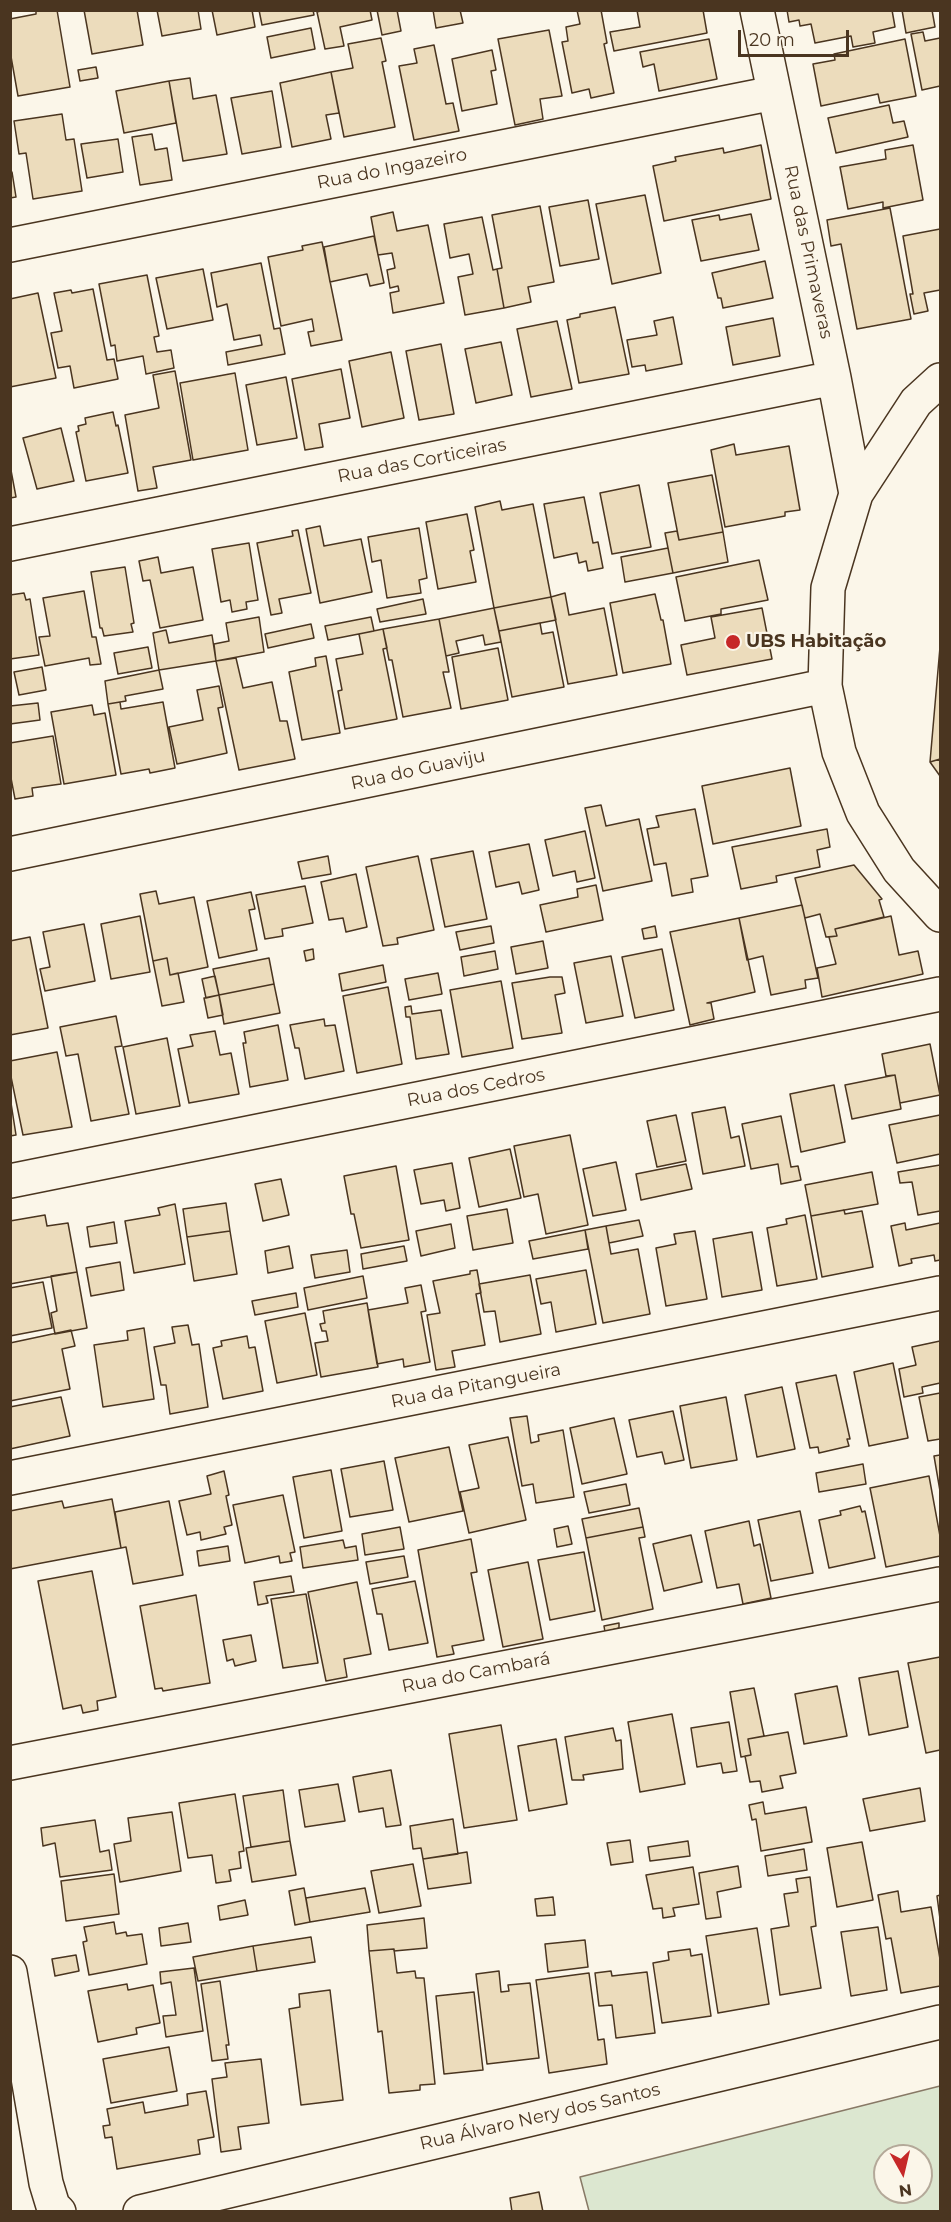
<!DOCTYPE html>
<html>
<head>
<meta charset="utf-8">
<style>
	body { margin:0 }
	#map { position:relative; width:951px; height:2222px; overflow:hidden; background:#fbf6e9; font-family:Montserrat,sans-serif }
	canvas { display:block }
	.frame { position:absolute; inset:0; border:12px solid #4a3520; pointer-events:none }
	.north { position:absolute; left:873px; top:2144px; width:60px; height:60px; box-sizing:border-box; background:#fbf6e9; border:2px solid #b4a999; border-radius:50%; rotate:172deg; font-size:16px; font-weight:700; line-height:24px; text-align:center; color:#4a3520 }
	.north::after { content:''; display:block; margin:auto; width:21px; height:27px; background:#c62828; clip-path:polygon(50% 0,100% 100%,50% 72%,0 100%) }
	.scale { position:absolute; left:738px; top:30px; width:111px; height:27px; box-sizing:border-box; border:3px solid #4a3520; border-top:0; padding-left:8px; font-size:18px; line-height:21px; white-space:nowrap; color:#4a3520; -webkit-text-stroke:4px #fbf6e9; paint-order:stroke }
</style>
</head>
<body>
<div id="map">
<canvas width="951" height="2222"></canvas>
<div class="frame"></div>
<div class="north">N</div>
<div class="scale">20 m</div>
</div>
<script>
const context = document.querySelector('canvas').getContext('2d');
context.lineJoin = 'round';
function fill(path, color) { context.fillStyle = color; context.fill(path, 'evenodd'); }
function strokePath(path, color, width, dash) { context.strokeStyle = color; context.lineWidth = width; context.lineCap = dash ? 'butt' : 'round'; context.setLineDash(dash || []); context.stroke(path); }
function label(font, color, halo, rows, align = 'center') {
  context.font = font + ' Montserrat,sans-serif'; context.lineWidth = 4.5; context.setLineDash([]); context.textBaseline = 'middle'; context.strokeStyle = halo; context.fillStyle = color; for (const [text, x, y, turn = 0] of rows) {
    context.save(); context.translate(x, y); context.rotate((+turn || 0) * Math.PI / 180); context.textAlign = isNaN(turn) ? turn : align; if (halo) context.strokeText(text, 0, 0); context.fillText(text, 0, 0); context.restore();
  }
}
const green = new Path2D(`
	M940 2086V2211H589L580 2177ZM885 2156H921V2192H885Z`);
const building = new Path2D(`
	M36 10H57L70 87 18 96 10 51V19L36 14Z
	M84 10H137L143 45 92 54Z
	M157 10H198L201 29 162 36Z
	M212 10H252L255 27 217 35Z
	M259 10H313L314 15 262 25Z
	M324 10H370L372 20 340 27 344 46 325 49 317 12Z
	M377 10H397L401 31 382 35Z
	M433 10H460L463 23 436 28Z
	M577 10H601L607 43 604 44 614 93 591 98 589 89 572 93 562 42 568 41 566 27 580 24Z
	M637 10H703L707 33 614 51 610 32 640 27Z
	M787 10H892L895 27 873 32 875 43 853 47 851 36 815 43 811 24 800 26 799 20 789 22Z
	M902 10H932L935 27 906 33Z
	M311 28 315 49 271 58 267 37Z
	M549 30 562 96 540 99 543 119 515 125 498 39Z
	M923 32 925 41 940 38V86L922 90 911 34Z
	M381 38 386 61 382 62 395 127 344 137 331 72 353 68 348 44Z
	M709 39 717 79 659 91 654 64 643 67 640 52Z
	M905 39 916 96 880 103 878 94 821 106 813 64 835 60 834 54Z
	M434 45 446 104 453 103 459 131 414 140 399 66 417 63 414 49Z
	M492 50 496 70 491 71 497 104 462 111 452 59Z
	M96 67 98 78 80 81 78 70Z
	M331 72 339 113 326 115 331 139 292 147 280 83Z
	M190 78 193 99 216 95 227 154 183 161 169 81Z
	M169 81 176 123 124 133 116 91Z
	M272 91 281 147 242 154 231 98Z
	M889 105 893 123 904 121 908 137 836 153 828 118Z
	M62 114 66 140 74 139 82 191 33 199 26 153 19 154 14 121Z
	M152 134 155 150 167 148 172 180 140 185 132 137Z
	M118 139 123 172 87 178 81 144Z
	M761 145 771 199 664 221 653 166 676 161 675 157 723 148 724 153Z
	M913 145 923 200 883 208V202L848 209 840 167 886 159 885 150Z
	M12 172 16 197 10 198V173Z
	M645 195 661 273 612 284 596 204Z
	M588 200 599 259 560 266 549 207Z
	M540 206 554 282 528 287 531 302 504 308 497 269 502 268 492 215Z
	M890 208 911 319 857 329 841 244 831 246 827 220Z
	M393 212 397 231 428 225 444 303 393 313 390 293 399 291 398 286 390 288 387 270 395 268 392 253 378 255 371 217Z
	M751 214 759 250 701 261 692 220 719 215 720 220Z
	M482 217 493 270 497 269 504 308 465 315 458 277 473 274 469 254 450 258 444 224Z
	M940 229V290L924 293 928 311 914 314 910 294H913L903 236Z
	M374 236 384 283 370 286 367 274 330 282 324 247Z
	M322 242 342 340 311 346 308 332 314 331 312 319 281 326 268 257 303 250 302 246Z
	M765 261 773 298 723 308 721 298H718L712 273Z
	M261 263 274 329 280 328 285 354 228 365 226 352 262 345 260 335 234 340 227 304 217 307 211 273Z
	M203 269 213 320 167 329 156 278Z
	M147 275 159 336 154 337 157 352 171 350 174 368 146 374 143 356 117 361 115 345 111 346 99 284Z
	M93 289 107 360 114 359 118 379 74 388 70 366 58 368 51 333 62 331 54 293 71 290 72 293Z
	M38 293 56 378 10 387V299Z
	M615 307 629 374 579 383 567 320 580 317V314Z
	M673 317 682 364 646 371 645 365 632 367 627 340 657 335 654 321Z
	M773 318 780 356 733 365 726 327Z
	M557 321 572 389 531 397 517 329Z
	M501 342 512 395 476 403 465 349Z
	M441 344 454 414 419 420 406 351Z
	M391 352 404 418 362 427 349 361Z
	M341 369 350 418 319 424 323 447 305 450 292 379Z
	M175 371 191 460 153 467 157 488 138 491 125 415 159 408 153 375Z
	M235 373 248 450 193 460 180 383Z
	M286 377 297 438 257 445 246 385Z
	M113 412 116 426 118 425 128 473 86 481 76 432 79 431 78 426 86 424 85 418Z
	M61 428 74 481 37 489 23 438Z
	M734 444 736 455 789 446 800 510 785 512V516L725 527 711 450Z
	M10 465 16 497 10 498Z
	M712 475 723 532 679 540 668 483Z
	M639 485 651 547 612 554 600 493Z
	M584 497 593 543 598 542 603 568 588 571 586 561 579 563 577 553 554 558 544 504Z
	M500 501 502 510 533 504 551 597 494 608 475 507Z
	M467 514 474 550 470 551 476 582 438 589 426 522Z
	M320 526 324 546 361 539 372 592 320 603 306 529Z
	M419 528 427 578 419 580 421 593 387 598 381 560 372 562 368 537Z
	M298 530 311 593 279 599 282 613 271 615 257 543 293 536 292 531Z
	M677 531 679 540 723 532 728 562 673 573 665 533Z
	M249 543 258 600 246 602 247 609 232 612 230 600 221 602 212 549Z
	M668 548 673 573 625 582 621 557Z
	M158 557 161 573 193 567 203 620 160 628 150 580 143 581 139 561Z
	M759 560 768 600 721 609V614L685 621 676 577Z
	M125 567 134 623 131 624 133 632 104 636 102 628H100L91 572Z
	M84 591 92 637H96L101 664 90 665 89 658 45 666 39 637 50 636 43 598Z
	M24 593 26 600 30 599 39 655 10 659V595Z
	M565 593 569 615 604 608 617 675 568 684 551 597Z
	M655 594 661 620H663L671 664 623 673 610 603Z
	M551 597 556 620 499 631 494 608Z
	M423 599 426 614 380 622 377 609Z
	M494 608 501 642 485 645 483 635 456 641 459 653 446 656 439 619Z
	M762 608 772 659 687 675 681 645 715 638 711 617Z
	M259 617 264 652 216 661 214 644 229 641 226 623Z
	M371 617 374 631 328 640 325 626Z
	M439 619 449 672H443L451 708 403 717 392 660H389L383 629Z
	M540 623 542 634 553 632 564 687 512 697 499 631Z
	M311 624 314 638 268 648 265 634Z
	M383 629 387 648 383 649 397 719 345 729 338 691 342 690 336 659 363 654 359 634Z
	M166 630 169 643 212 635 216 661 159 670 153 633Z
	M148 647 152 668 118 674 114 653Z
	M940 647V759L930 762Z
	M498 648 508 700 461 709 452 657Z
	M326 656 340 733 302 740 289 672 316 666 315 658Z
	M236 658 243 688 272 682 280 721H287L295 759 239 770 216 661Z
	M42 667 46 690 19 695 14 672Z
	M159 670 163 689 125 696 126 701 108 704 105 681Z
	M219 686 223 707 218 708 227 753 177 764 169 727 203 720 197 690Z
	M120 702 121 709 163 702 175 768 150 773 149 769 121 774 108 704Z
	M38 703 40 720 10 724V706Z
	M92 705 94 715 105 713 116 775 64 784 51 712Z
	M53 736 61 784 32 788 33 796 15 799 10 773V743Z
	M940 759V776L930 762Z
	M790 768 801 826 713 844 702 786Z
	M601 805 606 826 639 819 652 881 603 891 585 808Z
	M695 809 708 876 691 879 693 892 672 896 666 863 654 865 647 829 659 827 656 816Z
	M827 829 830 847 817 850 820 867 776 876 777 882 741 889 732 847Z
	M585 831 595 878 577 882 575 871 553 876 545 840Z
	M529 844 539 890 522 894 519 882 496 887 489 852Z
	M473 851 487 919 445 927 431 859Z
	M328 856 331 874 302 879 298 862Z
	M418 856 434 930 397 938 398 944 383 946 366 867Z
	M854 865 882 899 879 900 884 917 835 929 837 936 826 937 820 914 805 918 795 878Z
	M356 874 367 927 346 932 343 918 329 920 321 882Z
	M596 885 603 920 546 932 540 905 578 897 577 889Z
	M305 886 313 923 282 929 283 936 265 939 256 895Z
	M156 891 159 904 194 897 208 967 170 975 167 958 153 961 140 894Z
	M251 892 255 909 249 910 257 950 219 958 207 901Z
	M802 905 818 978 805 980 806 988 771 995 763 956 747 960 739 918Z
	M140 916 150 972 111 979 101 924Z
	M891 916 899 955 918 951 923 974 822 997 817 968 836 964 829 937 837 936 835 929Z
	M739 918 755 992 707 1003H711L714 1019 690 1025 670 932Z
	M84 924 95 981 45 991 40 969 50 967 43 932Z
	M491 926 494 943 460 950 456 932Z
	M655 926 657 937 644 939 642 929Z
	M30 937 48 1028 10 1035V941Z
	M543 941 548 968 516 974 511 947Z
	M313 949 314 959 306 961 304 951Z
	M662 949 674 1010 635 1018 622 957Z
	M495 951 498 969 464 976 461 957Z
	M611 956 623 1016 586 1023 574 963Z
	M167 958 170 975 178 973 184 1002 162 1006 153 961Z
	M269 958 274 984 219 995 213 969Z
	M383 965 386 982 342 991 339 974Z
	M438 973 442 994 409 1000 405 979Z
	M215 976 219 995 206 998 202 979Z
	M550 977H562L565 993 555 995 562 1033 522 1039 512 983Z
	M501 981 513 1048 462 1057 450 990Z
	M274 984 280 1013 224 1024 219 995Z
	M388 987 402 1064 357 1073 343 996Z
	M219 995 223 1015 208 1018 204 998Z
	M411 1006 412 1014 441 1010 449 1054 416 1059 410 1017H406L405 1007Z
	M116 1016 122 1046 115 1047 129 1114 91 1121 78 1054 66 1056 60 1027Z
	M324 1019 325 1026 335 1025 344 1071 305 1079 299 1048H295L290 1025Z
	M278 1025 288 1080 250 1087 243 1043H246L244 1032Z
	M215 1031 220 1055 231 1053 239 1094 189 1103 178 1049 193 1046 190 1035Z
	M167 1038 180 1106 136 1114 123 1047Z
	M930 1044 940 1095 900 1103 895 1075 886 1076 882 1054Z
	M57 1052 72 1127 23 1135 10 1072V1061Z
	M895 1075 901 1109 852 1119 845 1085Z
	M834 1085 845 1142 801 1152 790 1094Z
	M11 1103 16 1135 10 1136V1103Z
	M725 1107 731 1138 739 1136 745 1166 703 1174 692 1113Z
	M676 1115 686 1161 657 1167 647 1121Z
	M940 1115V1154L897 1163 889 1125Z
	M781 1116 791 1167 798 1166 801 1180 781 1184 778 1164 751 1169 742 1124Z
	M570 1135 588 1225 546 1234 538 1194 524 1197 514 1146Z
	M510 1149 521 1198 479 1207 469 1158Z
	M616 1162 626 1210 593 1216 583 1169Z
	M452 1163 460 1208 446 1211 444 1200 421 1204 414 1170Z
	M686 1164 692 1189 641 1200 636 1174Z
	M940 1165V1211L918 1215 912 1182 900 1183 898 1172Z
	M396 1166 409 1240 361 1248 354 1214H351L344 1176Z
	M872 1172 878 1204 811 1216 805 1185Z
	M281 1179 289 1215 263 1221 255 1184Z
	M226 1203 230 1231 187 1237 183 1209Z
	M175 1204 185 1264 134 1273 125 1221 160 1215 158 1208Z
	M507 1209 513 1243 473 1250 467 1216Z
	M844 1210 845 1214 862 1211 873 1267 822 1277 811 1216Z
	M45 1215 47 1226 68 1223 77 1272 10 1284V1221Z
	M805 1215 817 1279 777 1286 767 1228 787 1224 786 1219Z
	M639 1220 643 1236 609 1243 606 1226Z
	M114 1222 117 1243 90 1247 87 1227Z
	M905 1223 906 1230 940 1223V1260L935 1261 934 1255 911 1259 912 1263 899 1266 891 1226Z
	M451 1224 455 1248 421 1256 416 1231Z
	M606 1226 611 1254 638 1249 650 1314 603 1323 585 1230Z
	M585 1230 588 1249 533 1259 529 1241Z
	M230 1231 237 1274 194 1281 187 1237Z
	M695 1231 707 1299 666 1306 656 1248 676 1244 674 1234Z
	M752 1232 762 1290 722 1297 713 1239Z
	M289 1246 293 1268 268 1273 265 1251Z
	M404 1246 407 1261 363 1269 361 1254Z
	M347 1250 350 1272 315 1278 311 1255Z
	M120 1262 124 1290 91 1296 86 1268Z
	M477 1270 481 1293 476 1294 485 1345 452 1351 455 1367 436 1370 427 1315 440 1313 433 1281 470 1274V1271Z
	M586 1270 596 1324 556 1332 551 1302 541 1304 536 1279Z
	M77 1272 87 1328 55 1334 51 1313 57 1311 51 1276Z
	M530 1275 541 1334 500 1342 495 1311 484 1312 479 1284Z
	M363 1276 367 1298 308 1310 304 1288Z
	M43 1282 52 1328 10 1336V1288Z
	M421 1285 426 1311 421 1312 430 1362 404 1367 403 1359 377 1364 368 1310 408 1303 405 1288Z
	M296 1293 298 1307 255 1315 252 1301Z
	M367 1303 378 1367 321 1377 315 1343 328 1341 326 1331H322L320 1324 325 1323 323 1311Z
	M305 1313 317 1375 277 1383 265 1321Z
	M188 1325 192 1345 199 1344 208 1407 170 1414 166 1385H161L154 1347 175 1343 172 1327Z
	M144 1328 154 1399 103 1407 94 1345 128 1340 127 1331Z
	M71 1330 75 1346 62 1349 70 1389 10 1401V1343Z
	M247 1336 249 1348 255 1347 263 1391 223 1399 213 1348 222 1346 221 1341Z
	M940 1341V1383L922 1387 923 1393 904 1397 899 1369 916 1365 912 1347Z
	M893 1363 908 1438 869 1446 854 1372Z
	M836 1375 850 1439H847L849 1446 819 1453 818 1447 810 1448 796 1383Z
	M782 1387 795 1449 757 1457 745 1395Z
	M940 1393V1439L928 1441 919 1397Z
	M61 1397 70 1436 10 1449V1407Z
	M726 1397 737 1460 691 1468 680 1406Z
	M673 1411 684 1460 665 1464 662 1452 637 1457 629 1420Z
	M527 1416 531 1443 539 1441 538 1435 563 1430 574 1497 536 1503 533 1484 522 1486 510 1418Z
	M614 1418 627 1474 582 1484 570 1428Z
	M508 1437 526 1520 469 1533 460 1492 479 1488 469 1445Z
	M449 1447 463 1511 409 1522 395 1458Z
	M940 1455V1491L934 1456Z
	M384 1461 393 1510 350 1517 341 1469Z
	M863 1464 866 1484 819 1492 816 1473Z
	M331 1470 342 1531 304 1538 293 1477Z
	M224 1471 229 1495 226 1496 232 1525 224 1527 226 1534 201 1540 200 1532 187 1535 179 1501 211 1494 207 1476Z
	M929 1476 940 1536V1556L886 1567 870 1488Z
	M626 1484 630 1505 589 1513 584 1492Z
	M283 1495 295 1552 290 1553 292 1561 280 1563 279 1556 245 1563 233 1505Z
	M112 1499 121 1548 10 1569V1511L62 1501 64 1508Z
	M169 1501 183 1575 133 1584 126 1547 121 1548 115 1512Z
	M860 1506 862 1512 865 1511 875 1558 829 1568 819 1520 841 1515 840 1511Z
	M639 1508 643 1527 586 1538 582 1519Z
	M800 1511 813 1573 771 1581 758 1520Z
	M749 1521 754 1546 760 1544 771 1598 743 1604 739 1584 717 1588 705 1531Z
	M568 1526 572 1544 557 1547 554 1529Z
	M400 1527 404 1549 365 1555 362 1534Z
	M643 1527 645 1537 639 1538 653 1609 602 1620 586 1538Z
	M691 1535 702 1582 664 1591 653 1544Z
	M471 1539 477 1572 471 1573 484 1640 452 1646 454 1654 437 1657 418 1550Z
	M343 1540 345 1548 356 1546 358 1560 303 1568 300 1547Z
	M228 1546 230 1561 199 1566 197 1551Z
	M584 1552 595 1611 550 1620 538 1560Z
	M404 1556 408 1577 370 1584 366 1562Z
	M528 1562 543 1639 503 1647 488 1570Z
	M92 1571 116 1697 97 1701 98 1710 83 1713 81 1705 63 1709 38 1581Z
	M291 1576 294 1592 266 1596 268 1603 258 1605 254 1582Z
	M415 1581 428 1643 389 1650 382 1614H377L372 1589Z
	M357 1582 371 1654 344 1659 347 1677 326 1681 308 1592Z
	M306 1594 318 1663 283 1668 271 1599Z
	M196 1595 210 1683 163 1691 162 1688 155 1689 140 1606Z
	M619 1623V1628L605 1632 604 1626Z
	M251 1635 256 1661 235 1666 233 1659 227 1661 223 1640Z
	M940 1657V1750L926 1753 908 1663Z
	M898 1671 908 1727 869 1735 859 1678Z
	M837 1686 847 1736 804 1744 795 1694Z
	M754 1688 764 1736 748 1739 751 1755 741 1757 730 1692Z
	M672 1714 685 1784 640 1792 628 1722Z
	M729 1722 737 1771 723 1773 721 1763 697 1767 691 1728Z
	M501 1725 517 1820 464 1828 449 1734Z
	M613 1728 616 1741 621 1740 623 1769 583 1775 584 1780H572L565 1737Z
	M788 1732 796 1773 780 1776 783 1788 762 1792 760 1781 750 1782 745 1756 751 1755 748 1739Z
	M556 1739 567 1804 529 1811 518 1746Z
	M391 1770 401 1825 386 1827 383 1808 359 1812 353 1777Z
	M338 1784 345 1821 305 1827 299 1790Z
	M920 1788 925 1821 870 1831 863 1799Z
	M283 1790 290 1841 251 1847 243 1796Z
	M235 1794 244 1851 239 1852 241 1868 229 1870 231 1881 216 1883 212 1855 188 1858 179 1803Z
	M763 1802 765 1814 806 1807 812 1842 761 1851 756 1819 752 1820 749 1805Z
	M172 1812 181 1871 120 1882 114 1844 131 1841 128 1818Z
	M453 1819 458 1854 423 1859 421 1848 413 1849 410 1826Z
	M95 1820 100 1852 109 1850 112 1870 60 1877 55 1843 43 1846 41 1828Z
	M630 1840 633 1862 611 1865 607 1843Z
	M290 1841 296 1875 252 1882 246 1848Z
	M688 1841 690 1856 650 1861 648 1847Z
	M862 1842 873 1900 837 1907 827 1848Z
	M804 1849 807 1870 768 1876 765 1856Z
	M467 1852 471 1883 428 1889 423 1859Z
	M413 1864 421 1906 379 1913 371 1871Z
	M738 1866 741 1887 717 1892 721 1917 706 1919 699 1873Z
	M693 1867 699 1904 673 1908 675 1916 663 1918 662 1908 653 1909 646 1875Z
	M114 1874 119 1914 66 1921 61 1881Z
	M810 1877 816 1926 811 1927 821 1988 780 1995 771 1929 789 1926 784 1894 798 1892 796 1879Z
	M304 1888 310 1922 295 1925 289 1891Z
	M365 1888 370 1912 310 1922 306 1898Z
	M898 1891 901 1912 931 1907 940 1959V1986L901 1993 891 1938 886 1939 878 1895Z
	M940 1895V1919L937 1896Z
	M553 1897 555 1915 537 1916 535 1899Z
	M245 1900 248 1915 220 1920 218 1906Z
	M424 1918 427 1948 394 1951V1949L369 1951 367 1925Z
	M114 1922 116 1934 126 1932 127 1936 142 1934 147 1964 89 1975 83 1942 87 1941 84 1927Z
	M188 1923 191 1942 161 1946 159 1928Z
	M878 1927 887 1990 851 1996 841 1932Z
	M757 1928 769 2004 718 2013 706 1936Z
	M311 1937 315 1962 257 1971 253 1946Z
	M585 1940 588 1967 548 1972 545 1944Z
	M253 1946 257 1971 198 1981 193 1957Z
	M394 1949 397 1973 415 1971 416 1978H424L435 2084 420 2085V2090L389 2093 382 2031 378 2032 369 1951Z
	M690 1949 691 1956 702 1954 711 2016 662 2023 653 1963 669 1960 668 1952Z
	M76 1955 79 1971 55 1976 52 1959Z
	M194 1968 203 2031 166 2037 163 2016 176 2015 171 1982 161 1984 160 1972Z
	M499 1971 501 1992 509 1991 508 1985 530 1983 539 2058 487 2064 476 1974Z
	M611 1971 612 1976 647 1972 655 2033 616 2038 612 2005 599 2006 595 1973Z
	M589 1973 598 2040 604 2039 607 2064 549 2073 536 1980Z
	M220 1981 229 2045H226L228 2059 212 2061 201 1984Z
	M127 1984 128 1990 153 1985 160 2023 136 2028 137 2034 98 2042 88 1991Z
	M330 1990 343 2100 301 2105 289 2009 300 2007 299 1994Z
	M474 1992 483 2070 444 2074 436 1996Z
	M169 2047 177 2091 111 2103 103 2059Z
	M261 2059 269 2123 238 2127 241 2149 221 2152 212 2079 227 2077 225 2063Z
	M206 2091 214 2137 198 2140 200 2154 117 2169 112 2137 105 2138 103 2126 110 2125 107 2109 143 2102 145 2113 188 2105 187 2094Z
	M539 2192 543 2212H512L510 2198Z`);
const minor = new Path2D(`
	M757 10 834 378 856 494
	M10 245 774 93
	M940 380 916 402 856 494 828 588 825 686 839 752 863 813 899 870 940 915
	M10 544 834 378
	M10 854 825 686
	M10 1181 940 994
	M10 1478 940 1293
	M10 1763 940 1584
	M10 1972 46 2183 53 2206 59 2212`);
const major = new Path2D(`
	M140 2212 940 2022`);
const markers = [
	[733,642,8,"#c62828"]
];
const streetNames = [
	["Rua do Ingazeiro",392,169,-11],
	["Rua das Primaveras",808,252,78],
	["Rua das Corticeiras",422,461,-11],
	["Rua do Guaviju",418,770,-12],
	["Rua dos Cedros",476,1088,-11],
	["Rua da Pitangueira",476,1386,-11],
	["Rua do Cambará",476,1673,-11],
	["Rua Álvaro Nery dos Santos",540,2117,-13]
];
const poiNames = [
	["UBS Habitação",746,642]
];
fill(green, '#dce7d0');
strokePath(green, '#887966', 1.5);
fill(building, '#ecdcbc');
strokePath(building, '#4a3520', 1.5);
strokePath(minor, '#4a3520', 36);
strokePath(major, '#4a3520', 36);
strokePath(minor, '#fbf6e9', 33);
strokePath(major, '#fbf6e9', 33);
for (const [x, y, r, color] of markers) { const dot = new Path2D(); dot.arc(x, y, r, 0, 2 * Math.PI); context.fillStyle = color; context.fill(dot); strokePath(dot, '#fbf6e9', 2); }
label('18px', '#4a3520', '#fbf6e9', streetNames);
label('bold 18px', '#4a3520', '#fbf6e9', poiNames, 'left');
</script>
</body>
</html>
